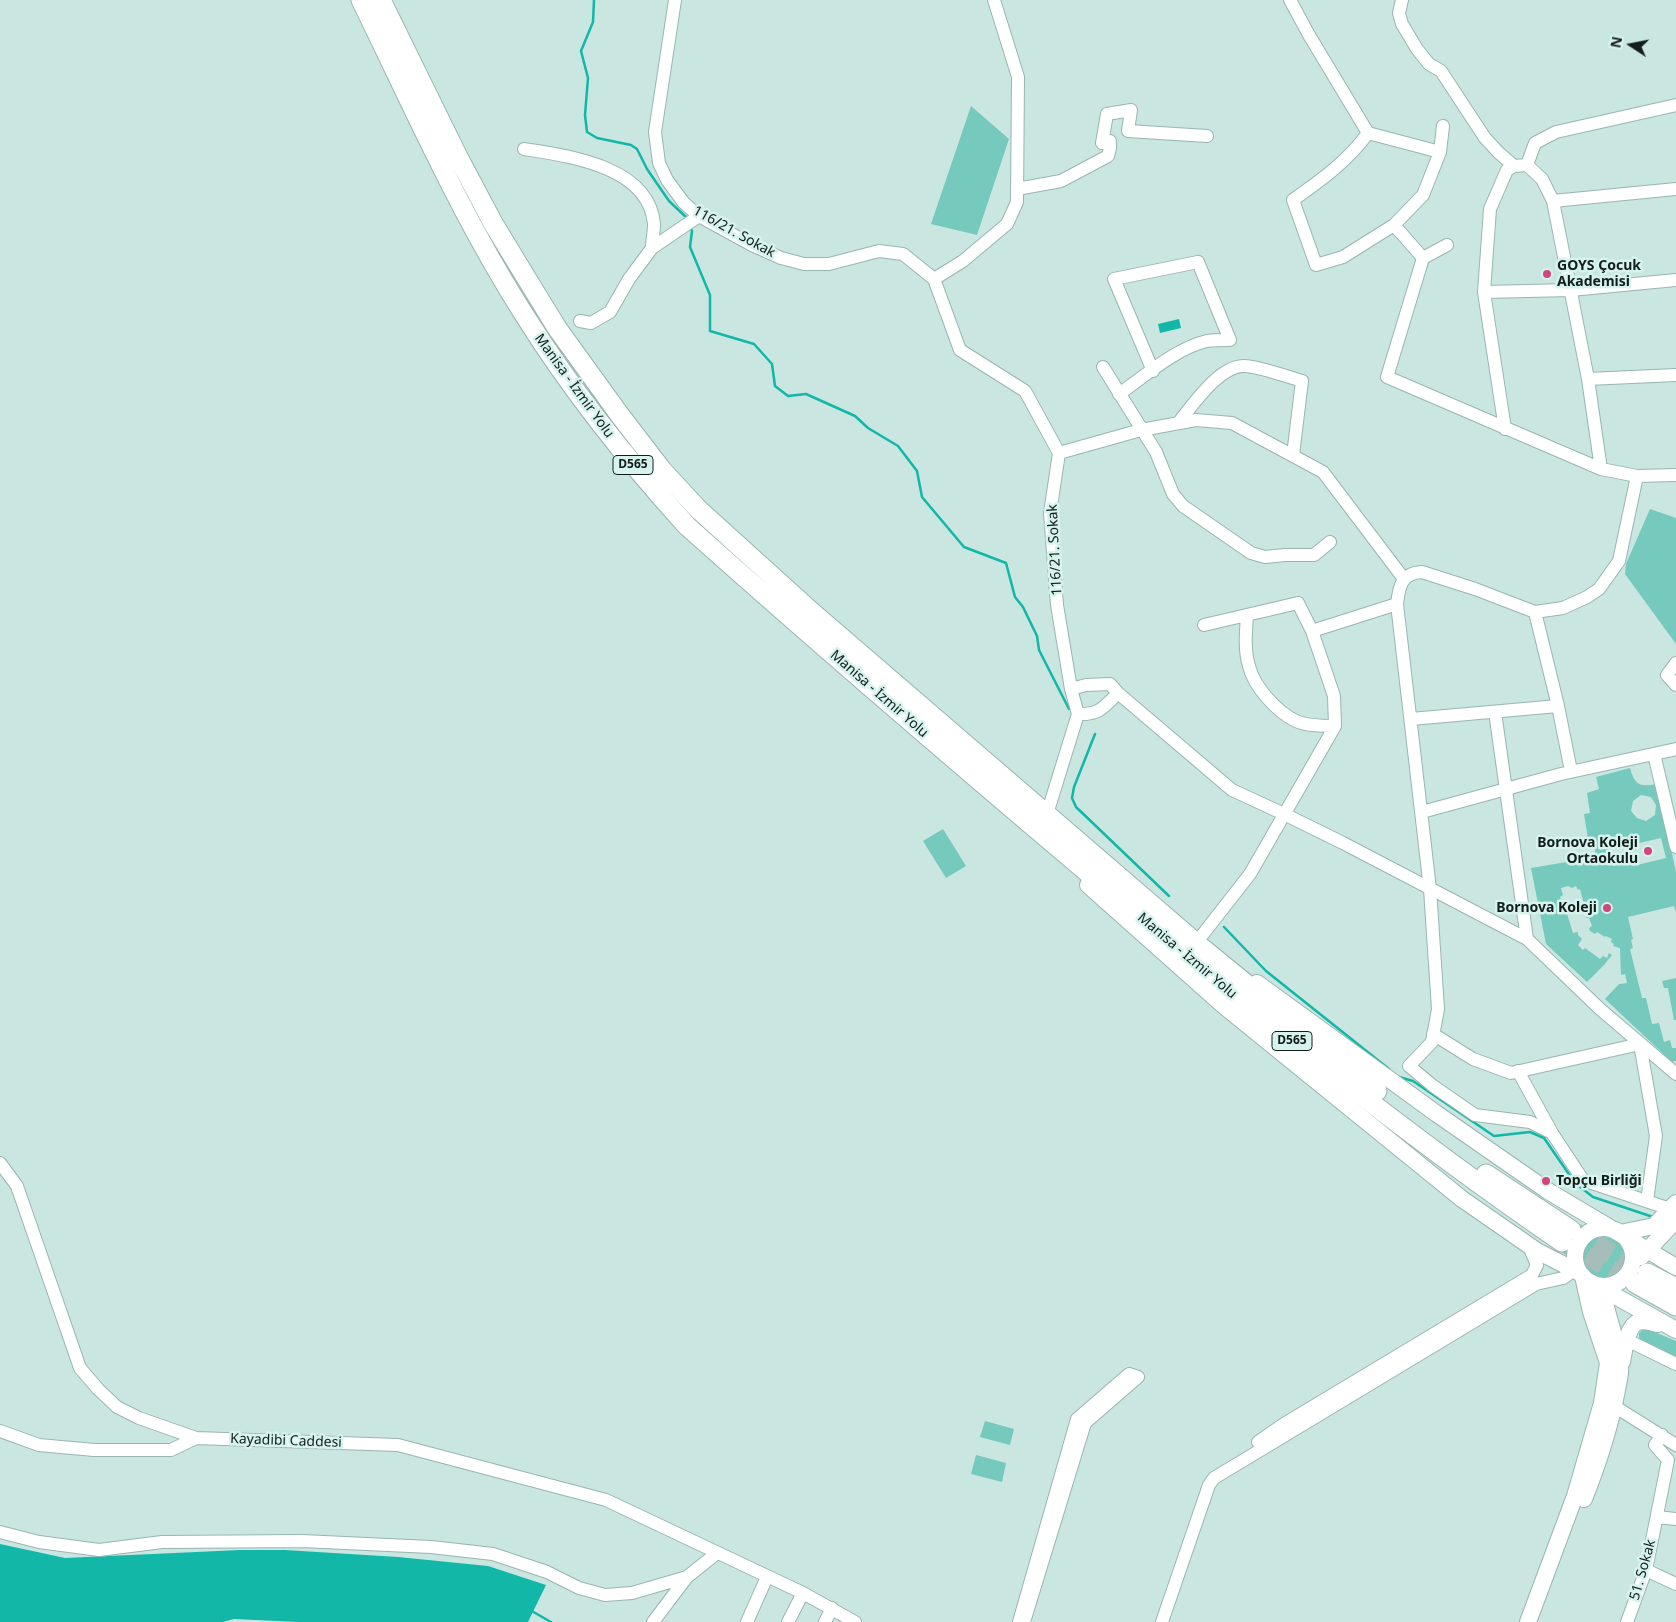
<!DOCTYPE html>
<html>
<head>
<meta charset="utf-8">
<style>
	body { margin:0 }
	#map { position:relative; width:1676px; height:1622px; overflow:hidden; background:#c9e6e1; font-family:"Noto Sans",sans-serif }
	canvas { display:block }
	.north { position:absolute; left:1606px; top:20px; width:50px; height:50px; -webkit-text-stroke:4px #d6f3ee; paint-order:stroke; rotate:281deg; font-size:14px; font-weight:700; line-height:20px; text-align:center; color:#131e1c }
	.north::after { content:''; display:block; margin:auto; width:18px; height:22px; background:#131e1c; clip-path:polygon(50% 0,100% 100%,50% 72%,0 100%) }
</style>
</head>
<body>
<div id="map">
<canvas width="1676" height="1622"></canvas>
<div class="north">N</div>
</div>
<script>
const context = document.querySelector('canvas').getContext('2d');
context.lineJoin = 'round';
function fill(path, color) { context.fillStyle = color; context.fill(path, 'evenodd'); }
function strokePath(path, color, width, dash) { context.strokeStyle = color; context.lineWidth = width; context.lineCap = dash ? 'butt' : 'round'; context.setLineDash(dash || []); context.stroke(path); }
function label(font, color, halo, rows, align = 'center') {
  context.font = font + ' "Noto Sans",sans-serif'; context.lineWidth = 5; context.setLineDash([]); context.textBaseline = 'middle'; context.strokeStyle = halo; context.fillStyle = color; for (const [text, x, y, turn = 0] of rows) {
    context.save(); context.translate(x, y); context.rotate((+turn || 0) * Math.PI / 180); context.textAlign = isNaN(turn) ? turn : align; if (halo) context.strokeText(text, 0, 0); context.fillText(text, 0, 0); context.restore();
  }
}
const green = new Path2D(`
	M971 106 1009 139 977 235 931 224Z
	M1650 509 1676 518V644L1625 574 1626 564Z
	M1630 768C1635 786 1640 787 1657 784L1676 872V912L1674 906 1628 917 1633 939 1631 940 1633 948 1630 949 1642 998H1646L1652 1024 1659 1023 1664 1042 1670 1040 1672 1048H1676V1061L1672 1062 1605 999 1619 984 1627 983 1625 974 1621 975 1620 948 1613 946 1614 944 1611 942 1612 939 1606 936 1605 937 1597 932 1595 934 1590 931 1589 928 1592 926 1589 918H1586V915L1589 914 1588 907 1585 908 1580 889 1578 890 1576 886 1572 888 1568 886 1561 888 1563 895 1560 897 1562 905 1564 904 1573 933 1578 932V935L1582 939 1578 945 1583 950 1585 948 1600 959 1603 956 1607 958 1609 953 1612 955 1604 965 1587 982 1546 944 1531 868 1596 857 1593 839H1588L1584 814 1590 813 1587 793 1599 789 1596 777ZM1641 795 1651 797 1656 805 1655 815 1646 821 1637 818 1631 811 1633 801ZM1661 838 1666 858 1633 866 1632 862 1613 866 1608 844 1625 840 1628 852 1636 850 1635 844Z
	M943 829 966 866 946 878 923 841Z
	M1676 978V1020H1674L1668 988H1664L1662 981Z
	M1580 1260a23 23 0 1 1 46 0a23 23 0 1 1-46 0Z
	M1645 1328 1676 1341V1359L1639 1341V1333Z
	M985 1421 1014 1429 1010 1445 980 1437Z
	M976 1455 1006 1463 1002 1482 971 1474Z`);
const water = new Path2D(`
	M1179 319 1181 328 1160 333 1158 324Z
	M0 1544 65 1558 240 1550H285L398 1557 488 1566 546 1585 528 1622H298L234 1619 223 1622H0Z`);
const stream = new Path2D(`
	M594 0 593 22 581 51 588 78 585 115 587 132 597 138 631 145 637 149 647 169 669 201 687 218
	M690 227 692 231 690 247 710 295V331L754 344 772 364 775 386 788 396 806 394 855 416 868 428 898 446 917 471 922 497 964 547 1006 563 1015 597 1023 607 1037 636 1039 650 1069 709
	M1095 734 1074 787 1072 798 1076 807 1169 896
	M1224 927 1266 971 1389 1069
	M1399 1077 1413 1081 1494 1136 1530 1132 1544 1138 1575 1183 1593 1197 1653 1217
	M530 1610 551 1622`);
const highwayTunnel = new Path2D(`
	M1571 1230 1647 1273
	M1562 1242 1635 1283`);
const minor = new Path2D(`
	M675 0 655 132 659 163 667 180 684 203 699 216 752 245 781 258 804 264H829L879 251 903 254 934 279 960 350 1025 391 1059 453 1050 513 1057 605 1071 689 1078 714 1047 814
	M1290 0 1309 35 1368 133
	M1402 0 1399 13 1402 24 1417 49 1429 64 1441 71 1485 138 1499 153 1514 166
	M1368 133 1440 152 1423 195 1394 225 1343 257 1316 265 1293 200C1321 180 1348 161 1368 133Z
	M524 149C568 156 649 166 654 224 654 232 652 240 652 248
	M1440 152 1443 126
	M1527 165 1535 143 1556 132 1676 105
	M1017 189 1061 181 1108 156 1110 148V141L1102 143 1107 114 1131 110 1128 131 1207 136
	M1553 201 1676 189
	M1394 225 1423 258
	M1447 245 1423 258 1387 377 1601 469 1637 476 1676 475
	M934 279 963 261 1007 224 1017 202 1018 77 994 0
	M1484 292 1571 290 1676 280
	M580 321 591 323 610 312 629 279 652 248 699 216
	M1103 367 1156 452 1173 494 1183 506 1251 553 1265 557 1285 555H1314L1330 542
	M1588 379 1676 375
	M1119 394C1145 376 1176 348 1207 341 1214 340 1222 340 1230 340L1198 262 1114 279 1153 371
	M1178 423C1193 405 1218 367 1243 366 1254 365 1289 377 1302 381L1293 455
	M1505 429 1484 292 1490 209 1507 170 1514 166 1527 165 1542 179 1553 201 1588 379 1601 469
	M1059 453 1141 430 1196 420 1232 423 1323 472 1404 579
	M1637 476 1619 561 1599 589 1587 597 1563 608 1535 612 1475 589 1422 572C1401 573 1399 587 1397 604L1430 889 1438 1009 1432 1042 1409 1066 1433 1086 1475 1115 1530 1122 1552 1133 1583 1180 1670 1209
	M1535 612 1558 706 1571 771
	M1247 615C1246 632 1244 650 1249 666 1254 687 1277 712 1296 721 1307 726 1323 726 1335 726
	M1204 625 1298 603 1312 631
	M1676 663 1667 675 1676 685
	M1071 689 1086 685 1110 684 1118 693 1232 790 1284 814 1343 843 1527 939 1600 1009 1676 1074
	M1495 712 1527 939
	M1078 714C1099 715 1103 708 1118 693
	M1411 719 1558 706
	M1654 754 1676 847
	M1422 812 1561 774 1676 749
	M1196 943 1250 874 1335 726 1334 696 1312 631 1397 604
	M1433 1034 1473 1059 1511 1073 1640 1044 1656 1136 1647 1201
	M1518 1071 1552 1133
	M0 1163 17 1186 80 1368 98 1389 117 1407 139 1418 196 1438 398 1445 606 1500 803 1593 855 1622
	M1627 1340 1676 1364
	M1614 1406 1676 1445
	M0 1431 39 1445 94 1450H171L196 1438
	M1258 1442 1284 1424 1532 1275 1537 1265 1528 1244
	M1657 1517 1676 1519
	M0 1532 39 1542 99 1550 162 1542 302 1541 431 1547 493 1554 547 1572 579 1588 605 1595 632 1593 687 1577
	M1646 1570 1676 1584
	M653 1622 687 1577 717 1553
	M747 1622 767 1577
	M788 1622 803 1593
	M825 1622 832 1608
	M1019 1622 1077 1419 1129 1374 1138 1377 1085 1423 1024 1622
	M1162 1622 1209 1485 1214 1478 1536 1284 1563 1278 1573 1271
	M1627 1622 1646 1570 1668 1460 1655 1445 1662 1435`);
const major = new Path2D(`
	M1088 885 1224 1006 1462 1199 1537 1251 1580 1273
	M1257 983 1437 1114 1548 1191 1676 1267
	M1575 1257a29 29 0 1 1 58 0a29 29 0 1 1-58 0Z
	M1620 1233 1654 1226 1676 1203
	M1641 1257 1676 1220
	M1601 1286 1608 1292 1676 1330
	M1622 1362C1624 1352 1627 1326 1638 1322 1644 1320 1652 1323 1658 1324
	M1584 1499C1598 1464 1610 1427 1617 1390 1618 1383 1621 1374 1620 1367 1617 1339 1606 1313 1601 1286
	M1528 1622 1575 1496 1602 1403 1608 1363 1591 1312 1583 1276`);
const highway = new Path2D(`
	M361 0C413 106 461 216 525 316 572 391 627 460 687 526 818 643 952 758 1087 872 1240 1001 1397 1129 1562 1242
	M381 0 458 157 493 223 519 266 557 328 619 414 662 470 698 509 814 614 1196 943 1377 1091
	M1486 1174 1571 1230
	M1647 1273 1676 1288
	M1635 1283 1676 1306`);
const markers = [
	[1547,274,5,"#cf457c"],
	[1648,851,5,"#cf457c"],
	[1607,908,5,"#cf457c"],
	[1546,1181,5,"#cf457c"]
];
const shields = [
	[633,465,40],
	[1292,1041,40]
];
const shieldNames = [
	["D565",633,465],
	["D565",1292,1041]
];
const streetNames = [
	["116/21. Sokak",734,232,29],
	["Manisa - İzmir Yolu",574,386,54],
	["116/21. Sokak",1055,550,-93],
	["Manisa - İzmir Yolu",879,694,41],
	["Manisa - İzmir Yolu",1187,956,40],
	["Kayadibi Caddesi",286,1441,2],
	["51. Sokak",1643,1570,-74]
];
const poiNames = [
	["GOYS Çocuk",1557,266],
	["Akademisi",1557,282],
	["Bornova Koleji",1638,843,"right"],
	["Ortaokulu",1638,859,"right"],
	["Bornova Koleji",1597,908,"right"],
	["Topçu Birliği",1556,1181]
];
fill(green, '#75c9bd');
fill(water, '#12b7a8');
strokePath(stream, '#12b7a8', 2.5);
strokePath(highwayTunnel, '#a5beba', 19, [19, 9]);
strokePath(minor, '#99b5b1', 14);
strokePath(major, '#99b5b1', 18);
strokePath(highway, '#99b5b1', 21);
strokePath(minor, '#fff', 12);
strokePath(major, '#fff', 16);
strokePath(highway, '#fff', 19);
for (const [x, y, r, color] of markers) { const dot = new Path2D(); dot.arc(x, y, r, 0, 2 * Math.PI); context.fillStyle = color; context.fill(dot); strokePath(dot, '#d6f3ee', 2); }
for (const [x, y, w] of shields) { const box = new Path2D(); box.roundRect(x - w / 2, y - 9.5, w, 19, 4); context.fillStyle = '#d6f3ee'; context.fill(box); strokePath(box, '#131e1c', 1); }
label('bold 12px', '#131e1c', null, shieldNames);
label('14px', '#131e1c', '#d6f3ee', streetNames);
label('bold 14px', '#131e1c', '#d6f3ee', poiNames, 'left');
</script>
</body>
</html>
